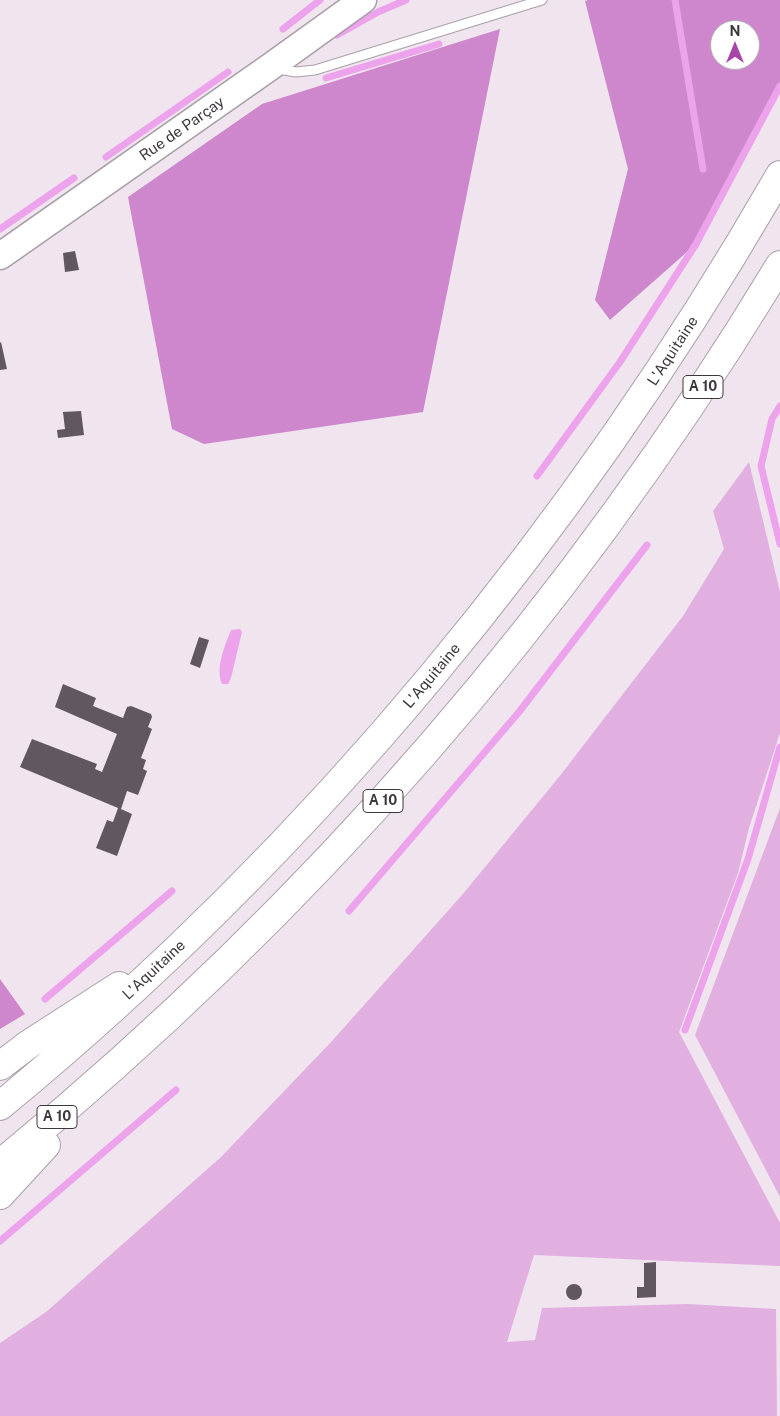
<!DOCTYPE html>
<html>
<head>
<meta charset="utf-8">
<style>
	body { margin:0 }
	#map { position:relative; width:780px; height:1416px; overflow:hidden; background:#f0e5ef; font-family:"Public Sans",sans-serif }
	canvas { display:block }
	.north { position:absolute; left:710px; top:20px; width:50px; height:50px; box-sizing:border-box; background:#fff; border:1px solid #b1afb1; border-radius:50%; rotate:0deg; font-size:14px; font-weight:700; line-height:20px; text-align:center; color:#3b373b }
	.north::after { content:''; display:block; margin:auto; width:18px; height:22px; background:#a945aa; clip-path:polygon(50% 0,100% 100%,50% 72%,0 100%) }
</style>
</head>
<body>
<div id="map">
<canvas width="780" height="1416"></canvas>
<div class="north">N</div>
</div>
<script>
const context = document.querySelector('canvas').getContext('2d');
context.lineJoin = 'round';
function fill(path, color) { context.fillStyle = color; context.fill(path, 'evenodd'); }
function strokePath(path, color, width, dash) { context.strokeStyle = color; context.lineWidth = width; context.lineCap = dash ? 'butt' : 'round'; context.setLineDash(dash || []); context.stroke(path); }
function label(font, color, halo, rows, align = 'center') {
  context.font = font + ' "Public Sans",sans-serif'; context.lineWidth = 5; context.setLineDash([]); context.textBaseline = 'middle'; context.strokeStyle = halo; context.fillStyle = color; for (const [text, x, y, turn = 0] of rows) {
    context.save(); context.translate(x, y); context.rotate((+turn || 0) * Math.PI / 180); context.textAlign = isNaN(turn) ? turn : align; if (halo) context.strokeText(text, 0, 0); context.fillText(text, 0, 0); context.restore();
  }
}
const green = new Path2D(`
	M749 462 780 592V733L749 828 738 873 679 1032 780 1223V1266L534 1255 507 1342 535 1340 542 1308 688 1304 776 1309 777 1416H0V1343L46 1312 221 1157 332 1041 462 895 559 777 683 616 724 549 713 511Z
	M780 808V1197L695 1035Z`);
const forest = new Path2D(`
	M588 0H780V86L696 244 610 320 595 300 628 169 585 1ZM720 30H750V60H720Z
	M500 29 423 412 204 444 172 429 128 197 262 104Z
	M0 979 25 1014 0 1029Z`);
const water = new Path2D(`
	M240 629 242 632 231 678 228 684H222C215 668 225 645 231 630Z`);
const stream = new Path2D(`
	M675 0 703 169
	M283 29 320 0
	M337 35 378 12 406 0
	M326 78 439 44
	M106 157 228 72
	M0 229 74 178
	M780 406 772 419 761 466 780 544
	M537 476 620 362 696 244 780 86
	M349 911 519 712 647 545
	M45 999 172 891
	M685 1030 748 859 780 747
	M0 1241 176 1090`);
const building = new Path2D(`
	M75 251 79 270 65 272 63 253Z
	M1 342 7 369 0 370V343Z
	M81 411 84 435 58 438 57 430 65 429 63 412Z
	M199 637 209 640 200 668 190 664Z
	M63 684 96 698 93 706 123 718 127 707 131 706 151 714 152 717 148 727 152 729 141 758 146 760 143 769 147 771 138 795 127 791 121 809 132 814 117 856 96 848 107 820 113 822 118 808 20 767 32 739 97 764 95 769 102 772 117 734 55 707Z
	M656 1262V1297L637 1298V1287H644V1263Z
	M566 1292a8 8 0 1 1 16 0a8 8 0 1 1-16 0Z`);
const lane = new Path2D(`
	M278 69 296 72 315 70 542 0`);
const secondary = new Path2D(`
	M0 256 270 67 363 0`);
const highway = new Path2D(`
	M0 1066 29 1044 119 986
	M0 1106C315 847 577 528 780 175
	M0 1164C311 909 572 609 780 265
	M0 1195 46 1145`);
const shields = [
	[703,387,40],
	[383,801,40],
	[57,1117,40]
];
const shieldNames = [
	["A 10",703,387],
	["A 10",383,801],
	["A 10",57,1117]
];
const streetNames = [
	["Rue de Parçay",182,129,-35],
	["L'Aquitaine",673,351,-57],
	["L'Aquitaine",432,676,-50],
	["L'Aquitaine",154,970,-43]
];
fill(green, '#e2afe1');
fill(forest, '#ce86cd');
fill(water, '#eca3eb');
strokePath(stream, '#eca3eb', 7);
fill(building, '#615760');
strokePath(lane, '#a89ea8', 11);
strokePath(secondary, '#a89ea8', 29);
strokePath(highway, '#a89ea8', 30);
strokePath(lane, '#fff', 9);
strokePath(secondary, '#fff', 26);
strokePath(highway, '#fff', 28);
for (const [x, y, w] of shields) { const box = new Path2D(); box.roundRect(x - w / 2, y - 11.5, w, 23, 4); context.fillStyle = '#fff'; context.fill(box); strokePath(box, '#3b373b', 1); }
label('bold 14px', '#3b373b', null, shieldNames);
label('15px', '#3b373b', '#fff', streetNames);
</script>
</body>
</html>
